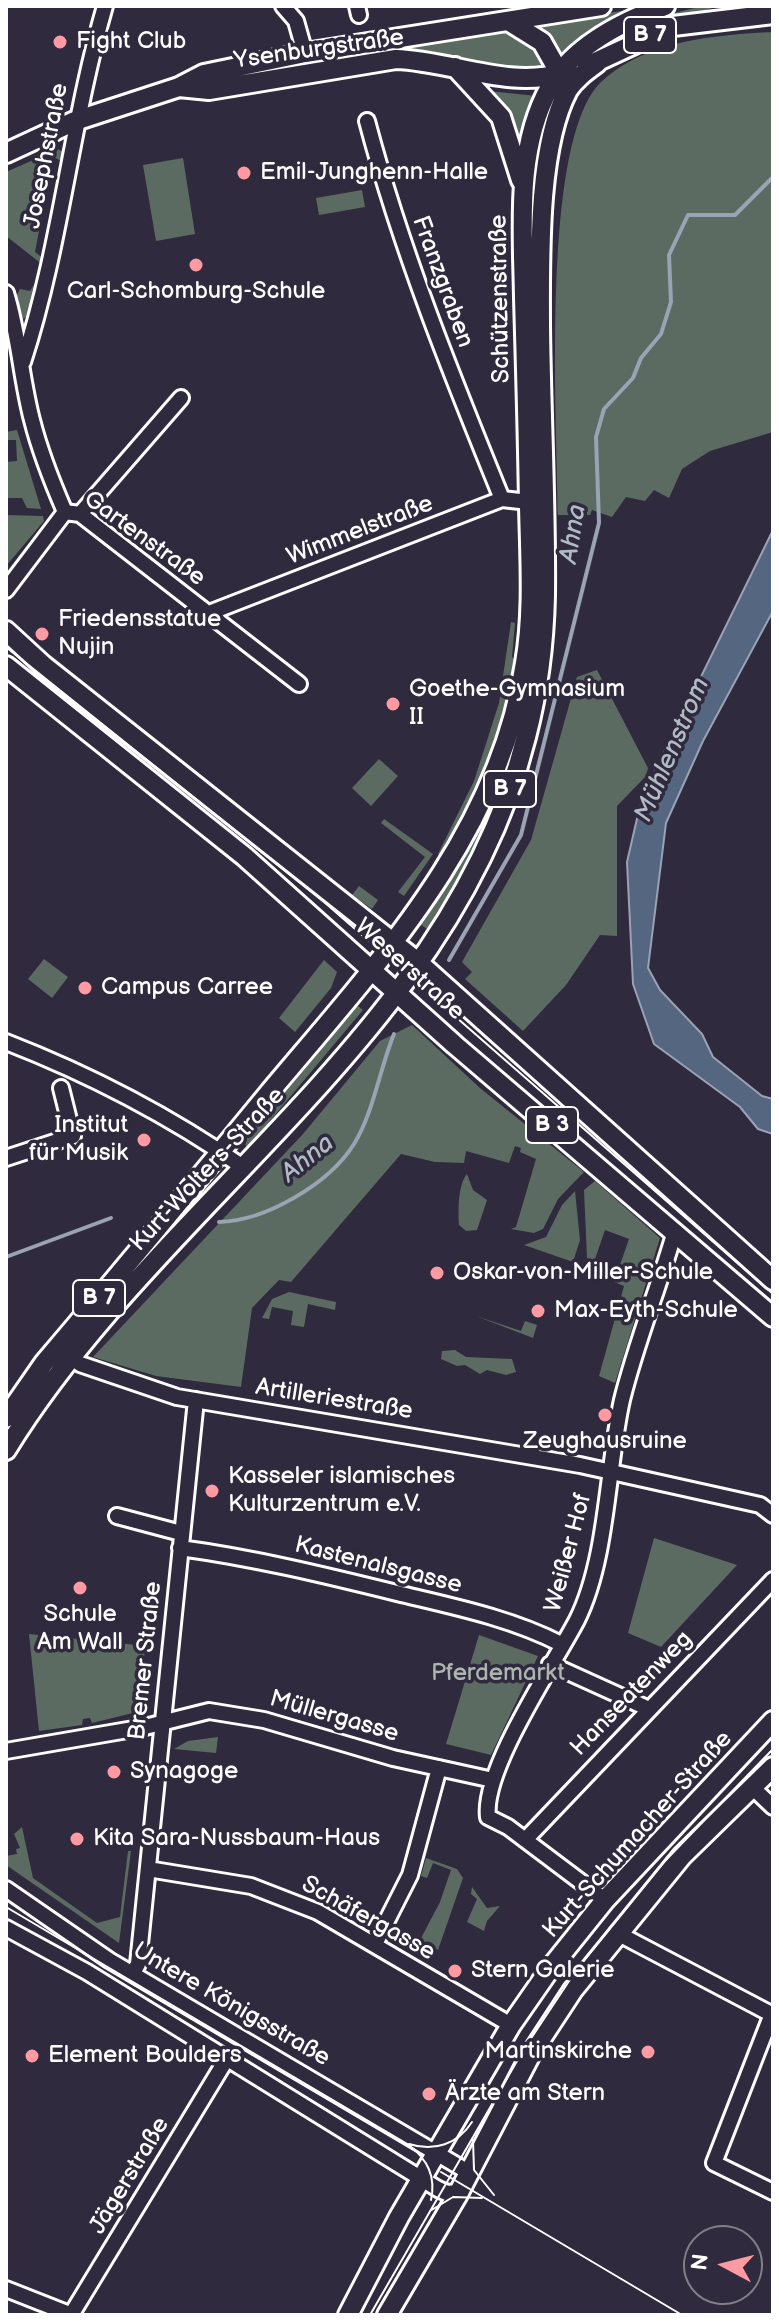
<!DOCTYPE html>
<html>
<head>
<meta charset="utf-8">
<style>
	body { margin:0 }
	#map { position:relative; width:779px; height:2321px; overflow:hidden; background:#2f2a3d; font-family:"Balsamiq Sans",sans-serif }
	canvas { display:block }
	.frame { position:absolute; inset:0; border:8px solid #fff; pointer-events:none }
	.north { position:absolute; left:683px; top:2225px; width:80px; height:80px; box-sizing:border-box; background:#2f2a3d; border:2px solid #827f8b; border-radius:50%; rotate:277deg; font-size:22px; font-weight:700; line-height:32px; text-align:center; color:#fff }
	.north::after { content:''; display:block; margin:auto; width:28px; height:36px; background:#ff9aa2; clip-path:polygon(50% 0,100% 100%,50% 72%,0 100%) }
</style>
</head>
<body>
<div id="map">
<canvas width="779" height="2321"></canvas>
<div class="frame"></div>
<div class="north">N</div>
</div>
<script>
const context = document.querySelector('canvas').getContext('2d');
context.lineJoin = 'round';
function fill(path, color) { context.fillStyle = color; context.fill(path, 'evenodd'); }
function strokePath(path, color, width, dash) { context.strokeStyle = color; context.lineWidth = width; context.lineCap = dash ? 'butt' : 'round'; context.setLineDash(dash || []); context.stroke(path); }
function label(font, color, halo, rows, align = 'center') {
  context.font = font + ' "Balsamiq Sans",sans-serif'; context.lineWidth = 7; context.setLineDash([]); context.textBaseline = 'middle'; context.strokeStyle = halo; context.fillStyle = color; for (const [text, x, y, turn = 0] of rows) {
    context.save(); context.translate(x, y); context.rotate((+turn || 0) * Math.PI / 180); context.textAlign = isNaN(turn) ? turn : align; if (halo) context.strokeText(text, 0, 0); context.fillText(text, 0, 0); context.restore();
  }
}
const green = new Path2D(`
	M704 6 716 7 646 28 583 61C618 30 659 15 704 6Z
	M634 9 632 13 561 58 545 34 532 25Z
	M499 29C527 35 536 46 552 68L507 71 421 50 204 84 258 68Z
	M773 32V432L710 451 682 469 669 498 654 490 645 501 626 497 612 517 592 510 590 515H558C558 427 539 139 602 81 647 40 715 35 773 32Z
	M489 91 537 96 523 156Z
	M58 149 63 152 62 161 53 157 35 252 44 259 43 265 6 236V172Z
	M183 158 195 234 156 241 143 165Z
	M362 190 365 207 319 215 316 198Z
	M35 283 40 285 31 314 23 319 16 297 20 289 30 291Z
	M17 430 41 509 27 508 22 498H6V462L17 461 16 440H6V432Z
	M6 515 43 516 44 521 6 566Z
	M511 622 515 623 512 657 516 662C500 735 481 793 441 856L438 854 474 781 499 703Z
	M597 670 648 768 646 776 617 806V936L600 935 566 985 523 1031 465 979 472 972 462 962 531 840 577 677Z
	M379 759 398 776 371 806 352 788Z
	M496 798 499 805 431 932 420 924Z
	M384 819 433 854 404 896 398 892 425 857 381 823Z
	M359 886 378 900 372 909 352 895Z
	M44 959 68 977 52 998 28 979Z
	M324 960 337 972 331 988 295 1032 279 1018Z
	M354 1003 363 1010 248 1147 241 1141Z
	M412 1025 480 1088 584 1172 558 1199 543 1229 534 1233 511 1229 516 1227 536 1159 520 1152 521 1148 515 1146 509 1163 466 1151 464 1163 435 1162 401 1154 291 1282 279 1280 252 1308 241 1387 156 1376 93 1357 303 1134 380 1041Z
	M467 1174 473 1190 487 1200 477 1230 466 1231 459 1225C458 1211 458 1184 467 1174Z
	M595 1181 660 1238 615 1383 599 1376 624 1286 614 1282 629 1239 605 1230 594 1262 587 1258 584 1190Z
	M575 1191 580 1240 573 1262 524 1245 546 1237 562 1205Z
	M289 1292 336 1302 335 1310 308 1304 304 1327 291 1325 293 1311 272 1307 269 1319 262 1318 272 1299Z
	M476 1316 521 1331 525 1321 537 1325 533 1338Z
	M455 1350 466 1357 512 1359 516 1372 506 1375 487 1370 480 1374 465 1365 457 1366 441 1359 442 1351Z
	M654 1538 737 1565 661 1647 628 1633Z
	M29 1634 137 1645 139 1634H147L137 1712 92 1723 90 1718 83 1719 82 1725 39 1731Z
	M479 1635 538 1656 491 1755 446 1744Z
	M218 1737 216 1753 174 1749 188 1741Z
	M22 1827 33 1878 97 1923 120 1917 128 1851H131L119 1943 6 1865V1856L17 1854 16 1849 20 1848 14 1834Z
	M426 1858 457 1869 463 1878 438 1950 420 1940 440 1902 451 1870 433 1863 427 1878 421 1876Z
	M472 1887 487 1908 500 1906 487 1921 484 1931 467 1922 477 1899 471 1894Z`);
const water = new Path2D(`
	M773 530V611L703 741 666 823 648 968 660 990 702 1034 713 1057 762 1096 773 1099V1134L758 1129 740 1107 654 1044 633 984 627 862 642 797Z`);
const stream = new Path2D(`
	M449 960 521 835 599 523 596 437 604 409 633 378 641 358 661 334 671 302 669 255 688 215H735L773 177
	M219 1222C265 1221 329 1184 354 1144 373 1114 380 1068 394 1034
	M6 1257 111 1218`);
const minor = new Path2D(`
	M283 6 296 21 305 53
	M357 6 359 15
	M367 121C401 250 452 376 502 499
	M6 293C19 335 21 378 32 420 40 452 52 482 65 512
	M23 362C61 246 71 123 105 6
	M65 512 80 514 299 684
	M80 514 181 398
	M6 590 65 512
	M209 613 502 499 529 502
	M6 1042C91 1075 168 1115 243 1167
	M6 1158 73 1136 61 1088
	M64 1352 80 1364 177 1397 580 1465 760 1505 773 1515
	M117 1516 181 1533
	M180 1548C254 1558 324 1575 397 1593 451 1606 511 1618 561 1644
	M550 1664 647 1708
	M6 1751 145 1727 209 1711 264 1720 393 1758 493 1780
	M752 1787 773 1807
	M525 1840 773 1580
	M148 1869 251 1886 318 1912 511 2025
	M6 1889 109 1960 470 2173
	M605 1900 508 1827 488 1817C482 1770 554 1664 577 1620 608 1558 607 1466 622 1400 636 1343 659 1287 675 1231
	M6 1928 87 1972 438 2189 447 2193 459 2192
	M617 1933 773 2015
	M375 1944 410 1875 439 1768
	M133 1973 138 1964 196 1400
	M772 2014 714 2163 773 2192
	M6 2289 72 2315
	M71 2315 226 2060`);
const major = new Path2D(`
	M510 22 542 42 564 81
	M587 66 673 26 773 14
	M455 67 501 117 521 180
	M179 87 209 90 396 59C452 61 507 89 563 73
	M6 153 75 121 179 87 204 74 305 53 601 6
	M6 631 43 665 419 963 773 1280
	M6 666 244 856 455 1045 773 1317
	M6 1418 44 1363C120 1274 194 1184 268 1094 376 965 499 836 525 663 534 612 530 557 529 505 528 436 526 367 524 298 523 229 515 149 550 87 573 46 623 21 665 6
	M6 1450C160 1200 451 1035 526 737 538 691 544 643 545 596 546 506 541 415 540 326 540 261 537 148 568 90 575 79 586 71 597 63
	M348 2315 399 2217 511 2025 552 1966 605 1900 773 1721
	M387 2315 457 2196 531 2054 573 1990 682 1856 773 1767`);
const tram = new Path2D(`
	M6 647 323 901 773 1294
	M6 1907 409 2145C428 2160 436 2177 431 2200
	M473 2140 474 2170 494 2195
	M409 2144C434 2152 458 2144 472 2122
	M441 2172 682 2315
	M430 2211 453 2197 482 2198
	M370 2315 524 2049 577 1969 663 1863 773 1749`);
const markers = [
	[60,42,8,"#ff9aa2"],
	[244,173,8,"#ff9aa2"],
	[196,265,8,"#ff9aa2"],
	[42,634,8,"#ff9aa2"],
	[393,704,8,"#ff9aa2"],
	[85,988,8,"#ff9aa2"],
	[144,1140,8,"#ff9aa2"],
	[437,1273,8,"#ff9aa2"],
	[538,1311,8,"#ff9aa2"],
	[605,1415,8,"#ff9aa2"],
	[212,1491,8,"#ff9aa2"],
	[80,1588,8,"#ff9aa2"],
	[114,1772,8,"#ff9aa2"],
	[77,1839,8,"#ff9aa2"],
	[455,1971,8,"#ff9aa2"],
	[648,2052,8,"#ff9aa2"],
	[32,2056,8,"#ff9aa2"],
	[429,2094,8,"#ff9aa2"]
];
const shields = [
	[650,35,52],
	[510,789,52],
	[552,1125,52],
	[99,1298,52]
];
const shieldNames = [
	["B 7",650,35],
	["B 7",510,789],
	["B 3",552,1125],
	["B 7",99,1298]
];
const poiNames = [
	["Fight Club",76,42],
	["Emil-Junghenn-Halle",260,173],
	["Carl-Schomburg-Schule",196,292,"center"],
	["Friedensstatue",58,620],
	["Nujin",58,648],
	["Goethe-Gymnasium",409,690],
	["II",409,718],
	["Campus Carree",101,988],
	["Institut",128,1126,"right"],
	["für Musik",128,1154,"right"],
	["Oskar-von-Miller-Schule",453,1273],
	["Max-Eyth-Schule",554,1311],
	["Zeughausruine",605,1442,"center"],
	["Kasseler islamisches",228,1477],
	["Kulturzentrum e.V.",228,1505],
	["Schule",80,1615,"center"],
	["Am Wall",80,1643,"center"],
	["Synagoge",130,1772],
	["Kita Sara-Nussbaum-Haus",93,1839],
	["Stern Galerie",471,1971],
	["Martinskirche",632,2052,"right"],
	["Element Boulders",48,2056],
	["Ärzte am Stern",445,2094]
];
const streetNames = [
	["Ysenburgstraße",319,50,-8],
	["Josephstraße",47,156,-79],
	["Franzgraben",442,282,70],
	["Schützenstraße",501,299,-91],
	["Wimmelstraße",360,531,-21],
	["Gartenstraße",144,539,36],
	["Weserstraße",409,970,42],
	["Kurt-Wolters-Straße",208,1170,-47],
	["Artilleriestraße",334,1400,9],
	["Weißer Hof",569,1553,-75],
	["Kastenalsgasse",378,1566,14],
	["Bremer Straße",146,1661,-84],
	["Hanseatenweg",632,1694,-46],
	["Müllergasse",334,1717,16],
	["Kurt-Schumacher-Straße",638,1835,-48],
	["Schäfergasse",368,1919,29],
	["Untere Königsstraße",231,2005,30],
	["Jägerstraße",130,2176,-59]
];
const parkNames = [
	["Pferdemarkt",498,1674]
];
const waterNames = [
	["Ahna",574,534,-81],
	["Mühlenstrom",673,750,-67],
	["Ahna",308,1159,-39]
];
fill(green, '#5c6b61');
fill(water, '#556680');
strokePath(water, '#99a3b3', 2);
strokePath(stream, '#99a3b3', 4);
strokePath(minor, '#fff', 20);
strokePath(major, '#fff', 24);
strokePath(minor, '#2f2a3d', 14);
strokePath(major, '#2f2a3d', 18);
strokePath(tram, '#fff', 2);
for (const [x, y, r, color] of markers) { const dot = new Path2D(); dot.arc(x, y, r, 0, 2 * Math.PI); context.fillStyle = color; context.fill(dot); strokePath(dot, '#2f2a3d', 3); }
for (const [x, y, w] of shields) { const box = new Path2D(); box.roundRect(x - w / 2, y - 18, w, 36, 6); context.fillStyle = '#2f2a3d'; context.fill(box); strokePath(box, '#fff', 2); }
label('bold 22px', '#fff', null, shieldNames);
label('24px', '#fff', '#2f2a3d', poiNames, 'left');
label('24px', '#fff', '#2f2a3d', streetNames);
label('24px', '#aeb5b0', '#2f2a3d', parkNames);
label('italic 26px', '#b2bac6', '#2f2a3d', waterNames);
</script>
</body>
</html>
